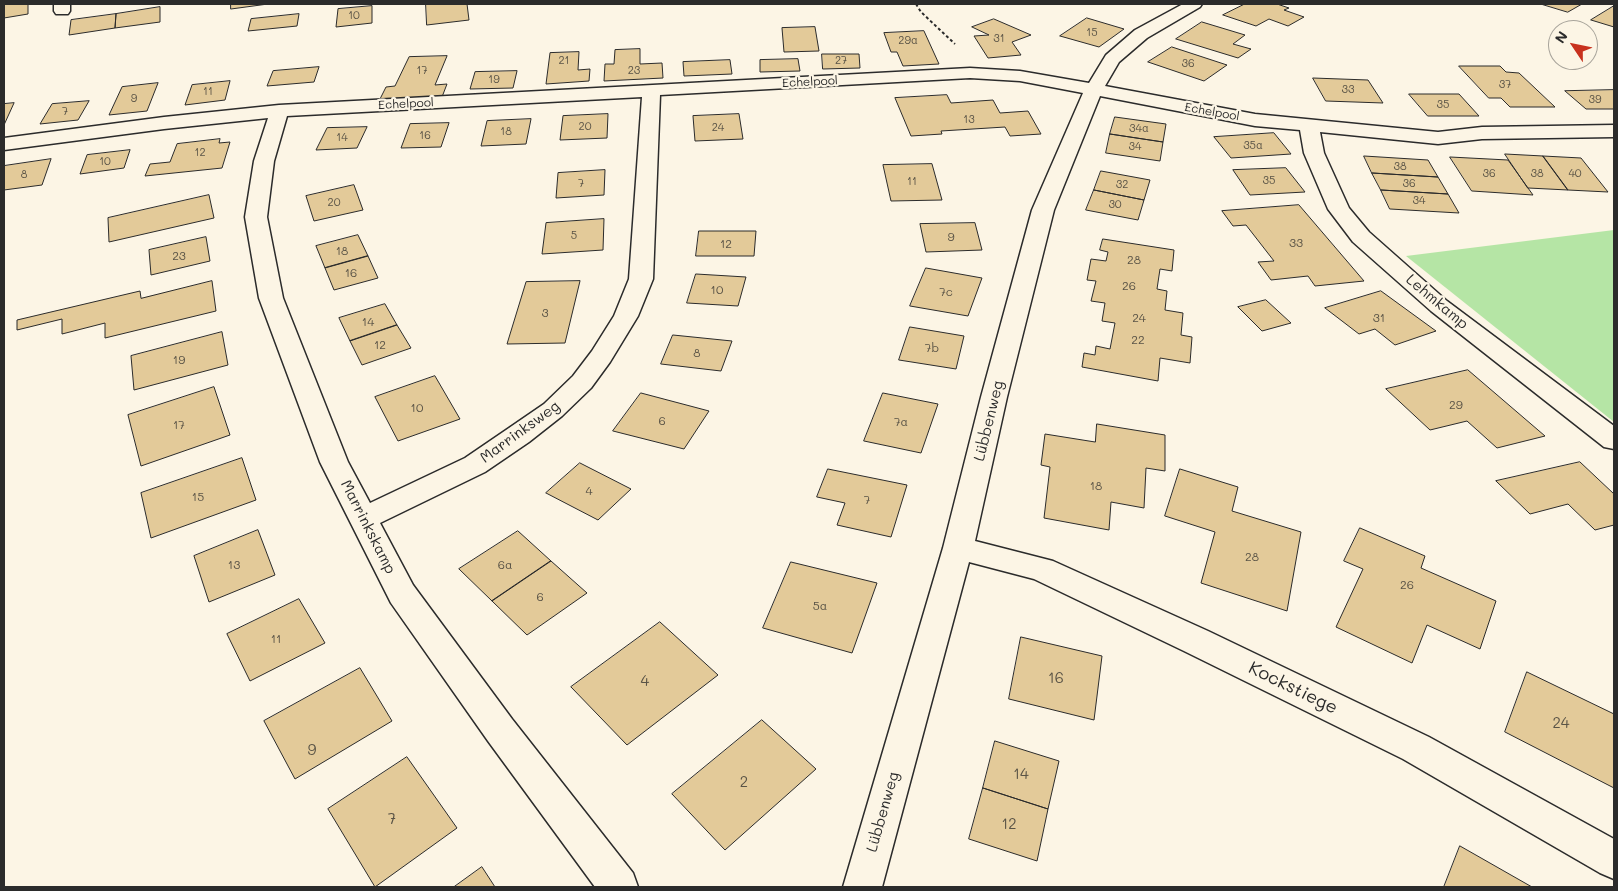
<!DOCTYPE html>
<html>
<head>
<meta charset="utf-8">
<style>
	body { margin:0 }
	#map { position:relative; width:1618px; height:891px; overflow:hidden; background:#fcf5e5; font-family:Mali,sans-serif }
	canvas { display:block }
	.frame { position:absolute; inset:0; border:5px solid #2b2b2b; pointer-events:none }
	.north { position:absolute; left:1548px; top:20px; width:50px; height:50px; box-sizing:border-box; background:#fcf5e5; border:1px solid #a8a49b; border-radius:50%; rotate:304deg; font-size:14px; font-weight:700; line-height:20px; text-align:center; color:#2b2b2b }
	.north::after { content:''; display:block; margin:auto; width:18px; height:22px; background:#c8321e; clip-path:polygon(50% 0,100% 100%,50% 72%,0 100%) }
</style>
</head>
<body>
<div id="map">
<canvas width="1618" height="891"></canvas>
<div class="frame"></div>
<div class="north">N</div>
</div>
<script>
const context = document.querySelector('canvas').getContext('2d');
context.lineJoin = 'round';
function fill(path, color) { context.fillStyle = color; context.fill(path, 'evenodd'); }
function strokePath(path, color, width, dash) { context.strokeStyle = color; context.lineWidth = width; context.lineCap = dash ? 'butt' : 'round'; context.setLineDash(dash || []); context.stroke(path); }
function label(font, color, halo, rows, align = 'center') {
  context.font = font + ' Mali,sans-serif'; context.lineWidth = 4.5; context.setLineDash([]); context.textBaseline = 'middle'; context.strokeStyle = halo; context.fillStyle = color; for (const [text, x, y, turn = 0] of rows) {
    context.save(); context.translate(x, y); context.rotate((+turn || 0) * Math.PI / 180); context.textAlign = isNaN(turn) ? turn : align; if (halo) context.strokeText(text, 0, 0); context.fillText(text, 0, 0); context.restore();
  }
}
const green = new Path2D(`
	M1614 230V422L1406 256Z`);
const building = new Path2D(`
	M4 4H28V14L4 18Z
	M231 4H268L231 9Z
	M426 4H467L469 20 427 25Z
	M1245 4H1277L1289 8 1284 10 1304 17 1288 26 1269 19 1256 26 1223 15Z
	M1541 4H1582L1568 12Z
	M372 6V23L336 27 338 9Z
	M1614 6V27L1591 20Z
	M160 7V22L115 28 116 14Z
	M116 14 115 28 69 35 71 20Z
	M299 14 297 26 248 31 251 19Z
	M1087 18 1124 29 1099 47 1060 36Z
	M994 19 1031 35 1012 42 1021 55 988 58 974 36 989 35 972 27Z
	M1202 22 1245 35 1233 44 1251 49 1238 58 1176 39Z
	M815 27 819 51 784 52 782 28Z
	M924 31 939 64 903 66 897 52H891L884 33Z
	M1172 47 1227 65 1204 81 1148 62Z
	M640 49V64L662 63 663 78 604 81 605 64H614L615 50Z
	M579 52 578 70 590 69 589 81 546 84 550 53Z
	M822 54H859L860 68 823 69Z
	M447 56 435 85 447 84 442 97 380 99 386 87 395 86 409 57Z
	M798 59 800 71 760 72V60Z
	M730 60 732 74 684 76 683 62Z
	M1459 66H1500L1506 72 1519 73 1555 107H1510L1501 98H1489Z
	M319 67 314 82 267 86 273 71Z
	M517 71 513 88 470 89 475 72Z
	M1313 78 1368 80 1383 103 1326 101Z
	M230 81 225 100 185 105 192 85Z
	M158 83 147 111 109 115 122 87Z
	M1614 90V109H1586L1565 91Z
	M1409 94H1459L1479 116H1428Z
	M947 95 951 103 993 100 1000 113 1028 111 1041 134 1010 136 1005 127 941 131 942 134 911 136 895 98Z
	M89 101 78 120 40 124 52 104Z
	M14 103 4 125V104Z
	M608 114 607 138 560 140 563 116Z
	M739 114 743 139 695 141 693 116Z
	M1115 117 1166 124 1163 142 1110 134Z
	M531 119 526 144 481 146 487 121Z
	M449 123 441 147 401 148 410 124Z
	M367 127 357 148 316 150 327 128Z
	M1274 133 1291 154 1231 158 1214 137Z
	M1110 134 1163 142 1160 161 1106 153Z
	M220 139 219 143 230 142 222 168 145 176 150 164 170 162 177 144Z
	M130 150 124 168 80 174 87 155Z
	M1505 154 1543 156 1568 190 1528 188Z
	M1364 156 1428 160 1438 177 1372 173Z
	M1543 156 1581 158 1608 192 1568 190Z
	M1450 157 1508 160 1533 195 1472 191Z
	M51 159 42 185 4 190V166Z
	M932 164 942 200 891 201 883 165Z
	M1286 168 1305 192 1250 195 1233 170Z
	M605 170 604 195 556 198 558 173Z
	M1101 171 1150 180 1144 200 1094 190Z
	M1372 173 1438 177 1448 194 1381 190Z
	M354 185 363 210 314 221 306 196Z
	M1094 190 1144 200 1138 220 1086 210Z
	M1381 190 1448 194 1459 213 1390 209Z
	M209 195 214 218 109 242 108 218Z
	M1299 205 1364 281 1315 286 1308 276 1271 280 1258 262 1274 261 1246 225 1233 226 1222 211Z
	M604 219 603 250 542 254 546 223Z
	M975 223 982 250 926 252 920 224Z
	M699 231H756L754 256H696Z
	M358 235 368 256 325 268 316 246Z
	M206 237 210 261 151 275 149 250Z
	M1103 239 1174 250 1172 271 1160 269 1157 289 1167 291 1165 310 1183 313 1181 335 1192 337 1190 363 1160 358 1158 381 1082 367 1084 353 1095 355 1096 346 1110 349 1115 323 1102 321 1105 303 1091 301 1096 281 1087 280 1091 259 1106 261 1108 252 1100 250Z
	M368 256 378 278 334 290 325 268Z
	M926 268 982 278 968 316 910 306Z
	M696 274 746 277 738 306 687 303Z
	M212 281 216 311 105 338V323L62 334V319L17 330V320L140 291 141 298Z
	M580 281 565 343 507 344 526 282Z
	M1381 291 1436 331 1395 345 1375 329 1359 334 1325 308Z
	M1266 300 1291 323 1262 331 1238 307Z
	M385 304 397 325 350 341 339 318Z
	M397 325 411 348 362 365 350 341Z
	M910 327 964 336 956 369 899 360Z
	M222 332 228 365 134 390 131 356Z
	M673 335 732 341 721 371 661 364Z
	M1468 370 1545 436 1497 448 1467 421 1430 430 1386 389Z
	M435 376 460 419 398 441 375 397Z
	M214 387 230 435 141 466 128 415Z
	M641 393 709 411 684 449 613 431Z
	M883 393 938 404 921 453 864 441Z
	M1097 424 1165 435V471L1146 468 1144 508 1111 502 1109 530 1044 518 1050 467 1041 465 1045 434 1095 442Z
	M242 458 256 500 151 538 141 493Z
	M1580 462 1614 494V525L1595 530 1568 504 1530 514 1496 481Z
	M580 463 631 489 598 520 546 493Z
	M828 469 907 485 891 537 837 525 845 503 817 497Z
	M1180 469 1238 487 1232 511 1301 532 1287 611 1201 583 1215 532 1165 516Z
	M1360 528 1425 556 1421 568 1496 601 1480 649 1427 625 1412 663 1336 627 1363 569 1344 561Z
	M258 530 275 575 209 602 194 556Z
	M518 531 551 561 492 601 459 569Z
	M551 561 587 593 527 635 492 601Z
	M791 562 877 583 852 653 763 628Z
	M299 599 325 643 250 681 227 634Z
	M660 622 718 675 627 745 571 687Z
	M1021 637 1102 656 1094 720 1009 699Z
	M360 668 392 721 295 779 264 721Z
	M1527 672 1614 714V788L1505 732Z
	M762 720 816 769 725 850 672 794Z
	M995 741 1059 761 1048 809 983 788Z
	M407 757 457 828 375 887 328 809Z
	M983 788 1048 809 1037 861 969 839Z
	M1460 846 1532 887H1444Z
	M482 867 495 887H454Z`);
const path = new Path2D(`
	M916 4 921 12 955 44`);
const minor = new Path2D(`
	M54 4H70V11L68 14H56L54 11Z
	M1183 4H1202L1200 7 1147 38 1119 62 1105 86 1255 114 1438 132 1482 127 1614 125V137L1482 139 1438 144 1320 132 1324 153 1349 208 1369 232 1447 301 1614 426V449L1604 447 1431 311 1353 242 1328 209 1304 153 1300 130 1255 126 1100 96 1054 210 1007 397 975 541 1053 561 1208 631 1429 737 1614 839V879L1600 873 1403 759 1184 651 1034 579 969 562 882 887H843L943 548 981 397 1032 210 1083 93 1020 81 970 78 660 95 653 279 638 316 610 362 591 388 562 416 529 442 485 472 380 523 413 585 512 719 633 873 638 887H595L488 741 391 603 320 462 259 298 245 217 254 161 268 118 164 129 4 150V138L164 117 279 105 970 68 1020 71 1089 83 1106 55 1135 30ZM642 97 629 279 614 316 592 351 573 376 544 404 509 428 465 458 370 503 348 462 283 298 267 217 274 161 287 116Z`);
const farNumbernames = [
	["10",354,16],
	["15",1092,33],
	["31",999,39],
	["29a",908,41],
	["21",564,61],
	["27",841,61],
	["36",1188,64],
	["17",422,71],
	["23",634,71],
	["19",494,80],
	["37",1505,85],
	["33",1348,90],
	["11",208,92],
	["9",134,99],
	["39",1595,100],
	["35",1443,105],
	["7",65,112],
	["13",969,120],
	["20",585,127],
	["24",718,128],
	["34a",1139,129],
	["18",506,132],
	["16",425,136],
	["14",342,138],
	["35a",1253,146],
	["34",1135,147],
	["12",200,153],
	["10",105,162],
	["38",1400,167],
	["36",1489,174],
	["38",1537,174],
	["40",1575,174],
	["8",24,175],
	["35",1269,181],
	["11",912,182],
	["7",581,184],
	["36",1409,184],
	["32",1122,185],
	["34",1419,201],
	["20",334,203],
	["30",1115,205],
	["5",574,236]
];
const farStreetnames = [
	["Echelpool",810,82,-3],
	["Echelpool",406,104,-3],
	["Echelpool",1212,112,10]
];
const numberNames = [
	["9",951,237],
	["33",1296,243],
	["12",726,244],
	["18",342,251],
	["23",179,256],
	["28",1134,260],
	["16",351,273],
	["26",1129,286],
	["10",717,290],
	["7c",946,292],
	["3",545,313],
	["24",1139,318],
	["31",1379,318],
	["14",368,322],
	["22",1138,340],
	["12",380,345],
	["7b",932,348],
	["8",697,353],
	["19",179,360],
	["29",1456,405],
	["10",417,408],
	["6",662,421],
	["7a",901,422],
	["17",179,425],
	["18",1096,486],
	["4",589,491],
	["15",198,497],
	["7",867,500],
	["28",1252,557],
	["13",234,565],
	["6a",505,565],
	["26",1407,585],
	["6",540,597],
	["5a",820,606],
	["11",276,639]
];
const streetNames = [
	["Lehmkamp",1437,302,40],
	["Lübbenweg",989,421,-76],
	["Marrinksweg",520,432,-36],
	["Marrinkskamp",368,527,63],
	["Lübbenweg",883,812,-74]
];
const nearNumbernames = [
	["16",1056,678],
	["4",645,681],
	["24",1561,723],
	["9",312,750],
	["14",1021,774],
	["2",744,782],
	["7",392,819],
	["12",1009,824]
];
const nearStreetnames = [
	["Kockstiege",1293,688,26]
];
fill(green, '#b5e5a5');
fill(building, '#e3ca99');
strokePath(building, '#2b2b2b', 1);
strokePath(minor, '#2b2b2b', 3);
strokePath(path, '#2b2b2b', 2, [3, 2.5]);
fill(minor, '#fcf5e5');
label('11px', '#595346', null, farNumbernames);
label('12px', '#2b2b2b', '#fcf5e5', farStreetnames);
label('12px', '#595346', null, numberNames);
label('15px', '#2b2b2b', '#fcf5e5', streetNames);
label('15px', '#595346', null, nearNumbernames);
label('18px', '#2b2b2b', '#fcf5e5', nearStreetnames);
</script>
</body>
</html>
